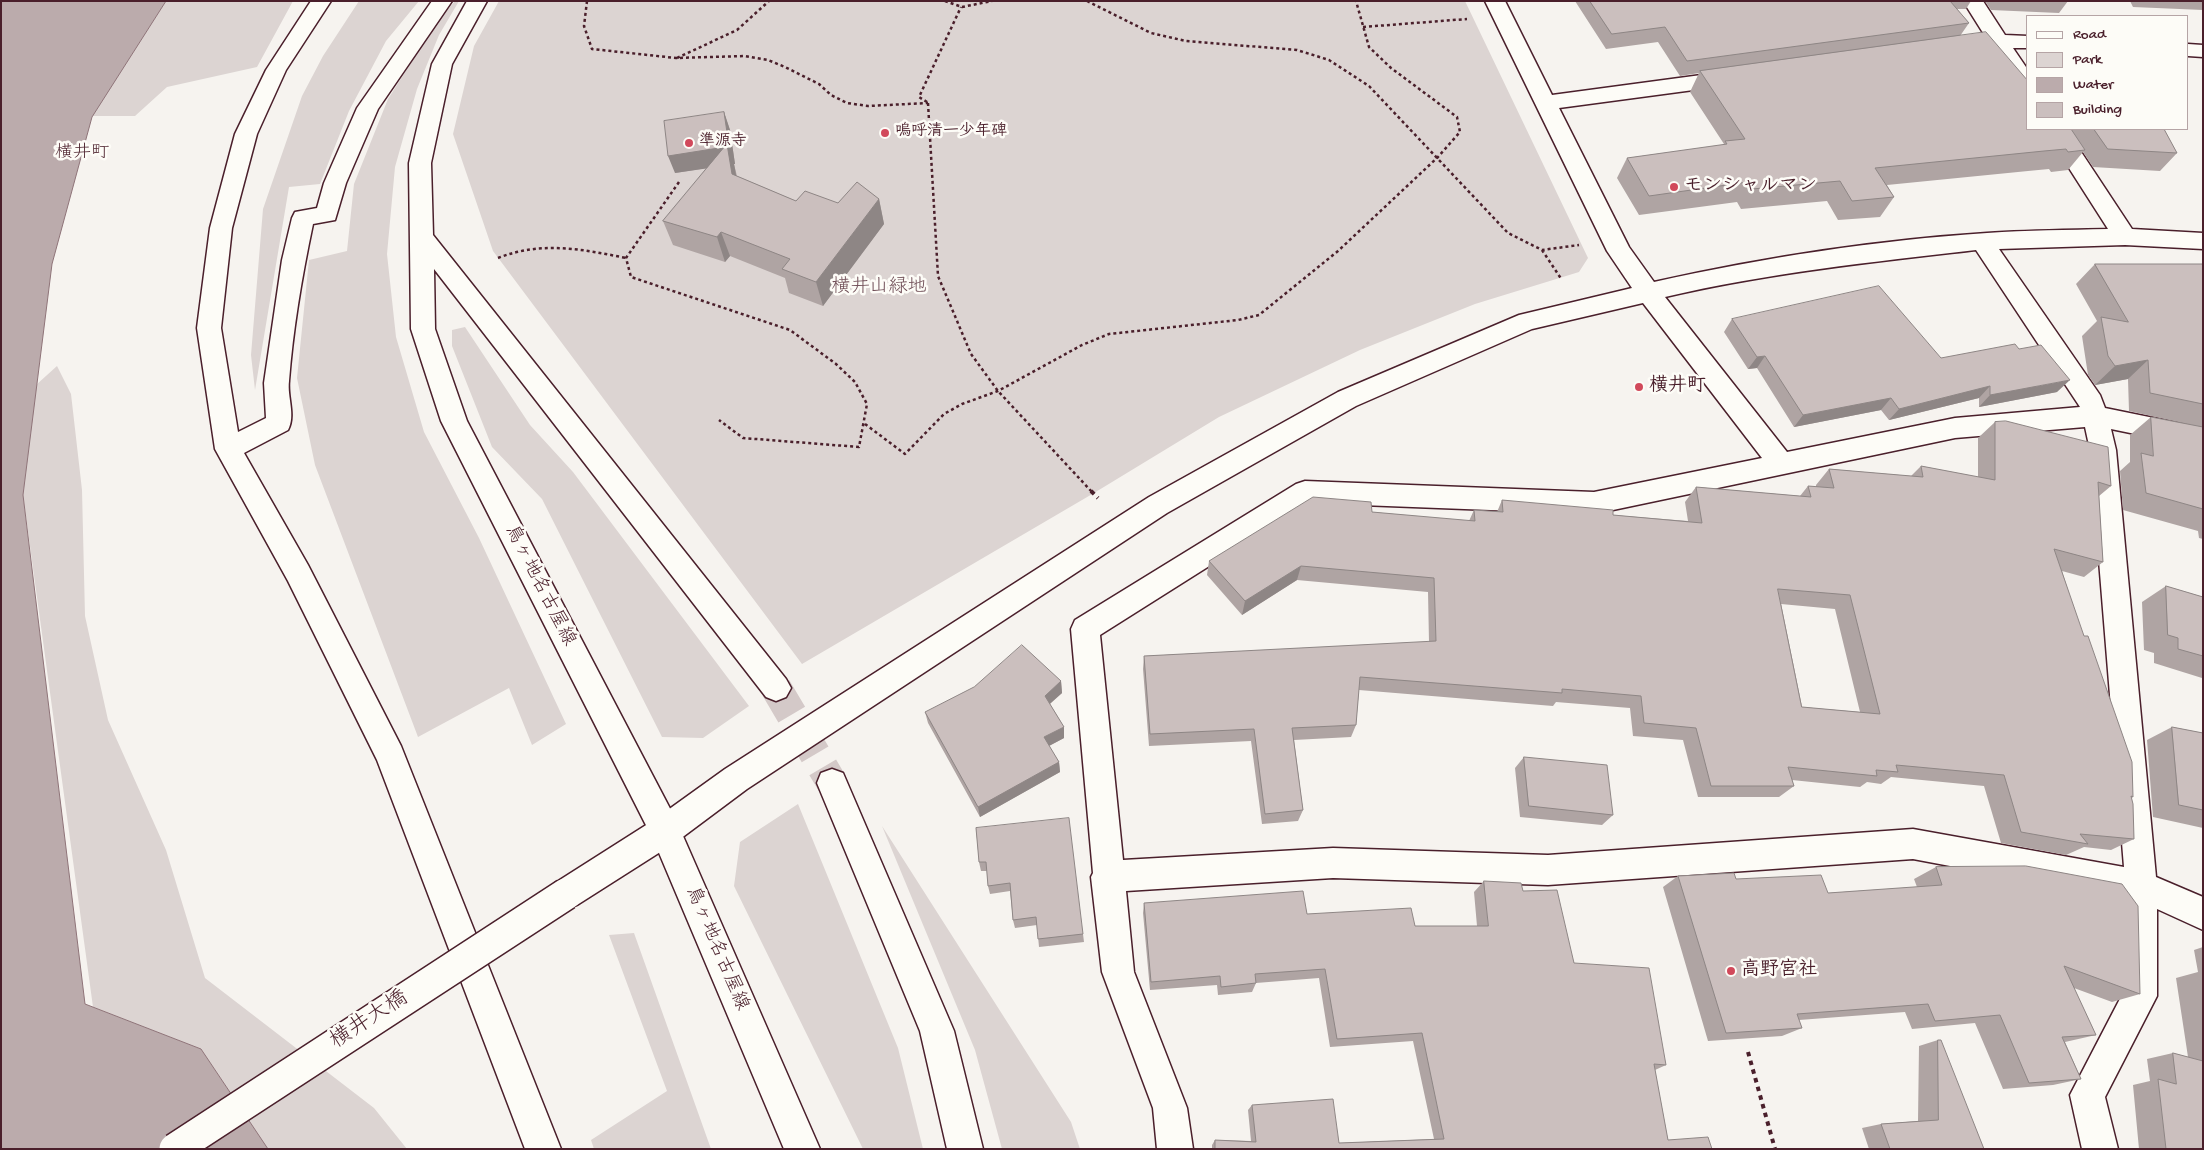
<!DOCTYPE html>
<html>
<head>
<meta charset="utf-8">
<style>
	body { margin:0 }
	#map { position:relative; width:2204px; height:1150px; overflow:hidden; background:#f6f3ef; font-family:"Gochi Hand",sans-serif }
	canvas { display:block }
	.frame { position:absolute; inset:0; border:2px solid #4a1f2b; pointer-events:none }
	.legend { position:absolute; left:2026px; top:15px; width:162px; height:115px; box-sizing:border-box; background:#fdfcf7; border:1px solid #b5a4a5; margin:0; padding:6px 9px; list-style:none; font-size:15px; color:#4a1f2b }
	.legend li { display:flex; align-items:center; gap:10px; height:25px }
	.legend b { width:25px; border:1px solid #b5a4a5 }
</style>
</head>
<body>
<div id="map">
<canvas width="2204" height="1150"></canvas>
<div class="frame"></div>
<ul class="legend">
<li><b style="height:6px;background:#fdfcf7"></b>Road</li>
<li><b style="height:14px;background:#dcd4d2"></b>Park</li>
<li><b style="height:14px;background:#bbabac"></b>Water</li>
<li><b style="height:14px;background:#cbbfbe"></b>Building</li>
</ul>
</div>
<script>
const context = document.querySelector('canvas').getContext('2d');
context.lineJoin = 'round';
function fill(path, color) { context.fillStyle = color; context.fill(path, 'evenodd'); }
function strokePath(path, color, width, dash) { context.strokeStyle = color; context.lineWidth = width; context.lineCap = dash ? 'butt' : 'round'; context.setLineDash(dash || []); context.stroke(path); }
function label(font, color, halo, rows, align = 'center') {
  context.font = font + ' "Gochi Hand","Klee One",sans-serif'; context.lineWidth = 5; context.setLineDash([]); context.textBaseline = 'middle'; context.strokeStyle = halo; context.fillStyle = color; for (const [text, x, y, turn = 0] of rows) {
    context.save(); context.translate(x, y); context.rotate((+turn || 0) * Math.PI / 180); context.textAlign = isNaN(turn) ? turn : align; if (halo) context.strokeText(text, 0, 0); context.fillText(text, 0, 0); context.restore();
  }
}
const green = new Path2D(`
	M166 1H293L257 67 167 87 135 116H92Z
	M359 1H419L386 41 349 111 320 184 289 187 255 390 251 355 263 209 302 96 323 56Z
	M455 1H459L439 35 417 89 395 167 387 254 396 337 424 432 479 538 566 724 532 745 509 688 418 737 315 465 297 378 309 260 347 251 354 184 388 99 437 22Z
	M499 1H1465L1588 258 1579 272 1475 304 1360 350 1219 417 1094 493 802 664 493 251 453 134 474 46Z
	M465 327 530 425 573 472 749 706 703 738 662 737 542 499 492 447 452 346V330Z
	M57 366 71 394 82 490 85 616 108 720 166 850 205 978 374 1108 407 1149H268L201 1049 93 1007 23 495 36 385Z
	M798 804 898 1048 923 1149H863L734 886 740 842Z
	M882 826 1071 1122 1080 1149H1002L975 1050Z
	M634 933 711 1149H594L591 1140 667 1091 609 935Z`);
const water = new Path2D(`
	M1 1H166L92 117 52 264 23 495 85 1004 201 1049 268 1149H1Z`);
const majorTunnel = new Path2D(`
	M776 688 832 783`);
const pathFar1 = new Path2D(`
	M587 1 584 26 592 49 676 58 745 56 768 60 785 67 819 84 831 95 847 103 868 106 928 103
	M945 1 962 7 992 1
	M1087 1 1151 33 1186 41 1297 50 1329 60 1369 86 1508 233 1542 250 1579 245
	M1363 27 1467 19
	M677 58 737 30 769 1
	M927 102 919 97 961 7
	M928 103 938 276 971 354 998 391 1092 492
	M679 182 626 258 631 277 790 330 836 364 855 382 867 404 859 447 743 438 719 420
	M1542 250 1562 280
	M498 258C541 241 582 249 626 258
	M865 424 905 454 944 414 962 404 998 391 1082 345 1109 334 1238 320 1259 315 1338 251 1438 157 1460 132 1457 117 1391 68 1369 47 1356 1`);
const path = new Path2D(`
	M1091 491 1098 498
	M1748 1052 1775 1149`);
const minor = new Path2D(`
	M311 1H331L286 70 257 134 232 228 221 328 238 432 266 418 264 383 282 260 292 218 295 212 317 208 324 183 357 108 432 1H452L378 109 346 183 335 220 313 224C302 276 293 329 289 381 287 397 296 415 288 430L244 453 308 565 401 746 561 1149H525L377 760 288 581 215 449 197 328 210 228 235 134 266 70Z
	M1485 1H1505L1552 95 1731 71 1738 73 1741 78 1738 83 1731 85 1559 108 1629 247 1654 282C1761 258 1878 240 1987 233 2027 230 2068 230 2108 229L2044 129H2066L2132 229 2203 233V249L2125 245 1999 249 2100 395 2105 408 2203 428V448L2111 429 2116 450 2156 877 2203 897V930L2157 909V996L2105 1097 2118 1149H2082L2070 1095 2123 993 2125 899 1913 859 1548 885 1333 878 1126 891 1134 972 1187 1108 1193 1149H1157L1153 1108 1102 972 1091 877 1093 873 1071 629 1075 620 1296 484 1305 481 1594 492 1762 458 1643 303 1532 329 1356 406 1167 513 747 789 676 842 577 905 566 910 555 905 550 894 555 883 654 820 725 769 1149 497 1338 392 1519 315 1632 288 1607 251ZM1976 250 2080 407 1955 418 1787 452 1665 297C1767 273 1872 262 1976 250ZM2085 427 2090 450 2124 867 1913 829 1548 855 1333 848 1123 860 1100 635 1309 503 1594 514 1955 438Z
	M1963 1H1983L2005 35 2028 36V48H2013L2028 70V94L2021 92 1993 48 1957 52 1950 51 1947 46 1950 41 1985 36Z
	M2188 44 2203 45V57L2188 56Z`);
const major = new Path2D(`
	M467 1H487L452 64 431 163 433 235 786 679 791 688 786 697 776 701 766 697 434 269 435 329 467 421 676 820 820 1149H784L654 841 441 421 411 329 409 163 432 64Z
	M832 769 843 773 954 1031 983 1149H947L920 1031 817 783 821 773Z`);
const minorBridge = new Path2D(`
	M175 1149 566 894`);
const wall = new Path2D(`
	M1575 1H1971L1966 9H1957L1969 23 1960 36 2028 129H2164L2177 153 2160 171 2093 167 2083 152 2068 170 2051 172 2049 169 2028 171 1887 185 1894 197 1880 217 1838 220 1827 201 1741 209 1737 202 1639 215 1617 178 1627 158 1723 145 1724 144 1690 92 1699 73 1680 76 1658 42 1606 49Z
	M1985 1H2068L2059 13 1991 10Z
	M2130 1H2203V10L2133 7Z
	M724 112 730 130 735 164H734L737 176 796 201 838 203 879 199 884 224 823 306 789 293 785 278 730 256 725 262 673 245 663 221 707 168 675 173Z
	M2095 264H2203V539L2199 538 2198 531 2123 510 2120 471 2130 462V435L2151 417 2192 425 2129 411 2128 379 2095 385 2088 375 2082 336 2097 321 2076 284Z
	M1732 319 1941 358 2057 392 1979 407V398L1889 420 1881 410 1794 427 1757 368 1748 369 1724 332Z
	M1995 422 2111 486 2099 496 2103 562 2084 577 2062 571 2133 797 2131 798 2134 839 2111 850 2084 847 2066 855 2001 843 1984 786 1891 777 1881 784 1867 782 1860 787 1792 780 1794 786 1779 797H1698L1683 740 1633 736 1630 708 1556 702 1553 706 1359 690 1356 725 1351 737 1294 740 1303 810 1298 821 1262 824 1251 741 1149 746 1143 669 1144 656 1429 642 1428 592 1297 580 1242 615 1207 575 1209 561 1372 512 1469 521 1474 510 1497 512 1502 500 1613 515 1688 521 1685 502 1696 487 1800 496 1808 486 1816 487V485L1829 469 1911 476 1921 466 1978 477V438ZM1781 604 1835 609 1860 712 1802 707Z
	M2166 586 2203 597V682L2202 678 2154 663V653L2144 650 2142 602Z
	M1061 681 1062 693 1050 704 1064 727V738L1049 746 1059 762 1060 772 980 817 928 723 925 712Z
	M2172 727 2203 733V828L2153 817 2147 740Z
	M1524 757 1613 815 1602 825 1520 817 1515 768Z
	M976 828 1083 934 1084 942 1039 947 1037 925 1015 928 1013 920 1010 891 990 894 988 886 987 871H981L979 862Z
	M1936 867 2140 994 2112 1002 2074 988 2096 1035 2065 1042 2081 1079 2053 1085 2003 1089 1975 1023 1912 1029 1905 1012 1799 1020 1802 1028 1782 1036 1708 1041 1663 887 1678 876 1736 879 1828 893 1917 887 1914 879Z
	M1484 881 1523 891 1574 963 1666 1065 1655 1070 1668 1140 1712 1149H1212V1145L1215 1140 1251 1141 1248 1110 1252 1105 1339 1143 1434 1139 1413 1041 1330 1047 1319 978 1256 983 1252 992 1218 995 1217 985 1150 990 1143 913 1144 903 1307 914 1415 926H1477L1474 892Z
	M2203 947V1149H2139L2133 1085 2150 1081 2147 1059 2173 1053 2188 1057 2176 978 2198 972 2194 950Z
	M1938 1040 1984 1149H1869L1862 1128 1881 1124 1918 1121 1919 1046Z`);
const shadedWall = new Path2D(`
	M724 112 730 130 735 164H734L735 169 740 199 732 174 730 165 675 173 668 156Z
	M879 199 884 224 823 306 816 282Z
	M721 232 730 256 725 262 717 237Z
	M1765 356 1757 368 1748 369 1757 357Z
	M2148 360 2128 379 2095 385 2115 366Z
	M2070 380 2057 392 1979 407 1990 395Z
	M1990 386 1979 398 1889 420 1899 409Z
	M1891 398 1881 410 1794 427 1803 415Z
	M1301 566 1297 580 1242 615 1245 601Z
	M1061 681 1062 693 1046 707 1045 696Z
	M1064 727V738L1045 748 1044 737Z
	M1059 762 1060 772 980 817 978 807Z`);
const building = new Path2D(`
	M1590 1H1950L1969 23 1687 61 1665 27 1612 34Z
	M1986 32 2028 81V129H2071L2085 150 2068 152 2066 149 2044 151 1875 168 1894 197 1852 201 1840 181 1752 189 1748 182 1649 196 1627 158 1727 144 1725 141 1745 139 1700 71Z
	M724 112 729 146H728L727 144 725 147 668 156 664 121Z
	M2094 129H2164L2177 153 2108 149Z
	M727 144 732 174 796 201 805 191 838 203 857 182 879 199 816 282 782 269 790 259 721 232 717 237 663 221Z
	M2095 264H2203V404L2150 393 2148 360 2115 366 2108 356 2101 317 2128 322Z
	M1879 286 1941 358 2015 344 2019 349 2041 345 2070 380 1990 395V386L1899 409 1891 398 1803 415 1765 356 1757 357 1732 319Z
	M2151 417 2203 427V509L2146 493 2141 453 2153 456Z
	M2006 421 2108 447 2111 486 2098 482 2103 562 2054 549 2084 636H2088L2132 762 2133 797 2131 796 2133 804 2134 839 2080 834 2088 844 2021 832 2004 775 1896 765 1898 772 1876 770 1877 776 1788 767 1794 786H1711L1696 728 1644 723 1641 696 1562 689V693L1360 677 1356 725 1292 728 1303 810 1265 814 1254 729 1150 734 1144 656 1436 641 1434 578 1301 566 1245 601 1209 561 1313 497 1371 502 1372 512 1475 521 1474 510 1503 512 1502 500 1613 510V515L1702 523 1696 487 1811 497 1808 486 1834 488 1829 469 1923 477 1921 466 1995 480V422ZM1778 589 1850 595 1880 714 1802 707Z
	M2166 586 2203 597V656L2178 649V638L2168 635Z
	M1022 645 1061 681 1045 696 1064 727 1044 737 1059 762 978 807 925 712 974 687Z
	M2172 727 2203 733V810L2179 805Z
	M1524 757 1607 765 1613 815 1529 806Z
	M1069 818 1083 934 1038 939 1036 917 1013 920 1010 883 988 886 986 862H979L976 828Z
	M2026 866 2122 884 2138 906 2140 994 2064 966 2096 1035 2062 1037 2081 1079 2029 1083 2000 1015 1935 1021 1928 1004 1797 1014 1802 1028 1726 1033 1678 876 1734 873 1736 879 1821 875 1828 893 1942 885 1936 867Z
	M1484 881 1521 883 1523 891 1557 890 1574 963 1649 968 1666 1065 1654 1064 1668 1140 1708 1137 1712 1149H1215V1140L1256 1142 1252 1105 1333 1099 1339 1143 1444 1139 1422 1033 1337 1039 1325 969 1255 974 1256 983 1221 987 1220 976 1151 982 1144 903 1303 891 1307 914 1411 908 1415 926H1488Z
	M1938 1040H1941L1984 1149H1890L1881 1124 1938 1120Z
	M2173 1053 2203 1061V1149H2166L2158 1079 2176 1084Z`);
const markers = [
	[885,133,5,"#d1495b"],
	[689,143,5,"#d1495b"],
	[1674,187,5,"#d1495b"],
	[1639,387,5,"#d1495b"],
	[1731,971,5,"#d1495b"]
];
const farPoinames = [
	["嗚呼清一少年碑",895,133],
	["準源寺",699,143]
];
const farQuarternames = [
	["横井町",82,154]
];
const poiNames = [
	["モンシャルマン",1684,187],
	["横井町",1649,387],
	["高野宮社",1741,971]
];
const parkNames = [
	["横井山緑地",879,288]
];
const streetNames = [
	["鳥ヶ地名古屋線",539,586,63],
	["鳥ヶ地名古屋線",716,949,67]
];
const nearStreetnames = [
	["横井大橋",370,1021,-33]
];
fill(green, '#dcd4d2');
fill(water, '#bbabac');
strokePath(water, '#8e7378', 1);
strokePath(majorTunnel, '#d4c9c8', 31, [31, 15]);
strokePath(minor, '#4a1f2b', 3);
strokePath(major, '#4a1f2b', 3);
strokePath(pathFar1, '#4a1f2b', 2.5, [3, 3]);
strokePath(path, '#4a1f2b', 4, [4.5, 4.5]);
fill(minor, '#fdfcf7');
fill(major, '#fdfcf7');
strokePath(minorBridge, '#4a1f2b', 34, []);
strokePath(minorBridge, '#fdfcf7', 31);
fill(wall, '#afa4a3');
fill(shadedWall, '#8e8685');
fill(building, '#cbbfbe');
strokePath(building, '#8e8685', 1);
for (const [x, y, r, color] of markers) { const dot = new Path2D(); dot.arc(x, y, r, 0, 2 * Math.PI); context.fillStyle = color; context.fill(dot); strokePath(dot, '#fdfcf7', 2); }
label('bold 16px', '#4a1f2b', '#fdfcf7', farPoinames, 'left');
label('18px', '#4a1f2b', '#fdfcf7', farQuarternames);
label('bold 19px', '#4a1f2b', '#fdfcf7', poiNames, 'left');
label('19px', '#6e4c55', '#fdfcf7', parkNames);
label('19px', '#4a1f2b', '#fdfcf7', streetNames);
label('22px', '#4a1f2b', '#fdfcf7', nearStreetnames);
</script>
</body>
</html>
